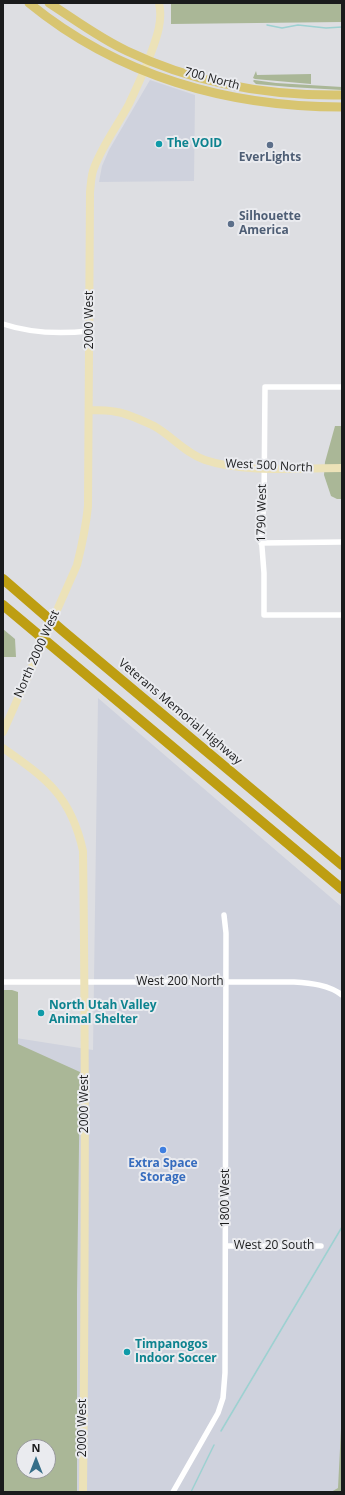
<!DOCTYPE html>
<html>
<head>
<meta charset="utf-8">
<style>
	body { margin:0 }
	#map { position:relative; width:345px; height:1495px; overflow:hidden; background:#dddee2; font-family:"Open Sans",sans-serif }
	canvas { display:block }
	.frame { position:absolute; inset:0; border:4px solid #1a1b1c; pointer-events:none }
	.north { position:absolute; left:16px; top:1439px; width:40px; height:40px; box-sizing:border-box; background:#eaebef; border:1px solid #97989b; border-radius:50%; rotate:0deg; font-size:11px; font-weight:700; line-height:16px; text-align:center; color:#1a1b1c }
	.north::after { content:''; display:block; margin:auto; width:14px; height:18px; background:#366e88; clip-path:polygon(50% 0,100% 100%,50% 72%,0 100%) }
</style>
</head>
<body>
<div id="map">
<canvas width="345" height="1495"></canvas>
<div class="frame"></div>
<div class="north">N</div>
</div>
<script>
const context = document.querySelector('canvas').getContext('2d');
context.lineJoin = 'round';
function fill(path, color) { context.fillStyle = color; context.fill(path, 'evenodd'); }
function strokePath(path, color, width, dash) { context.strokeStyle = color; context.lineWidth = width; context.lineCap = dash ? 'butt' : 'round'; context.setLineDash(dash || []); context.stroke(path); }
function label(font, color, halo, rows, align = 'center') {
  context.font = font + ' "Open Sans",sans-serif'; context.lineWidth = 4; context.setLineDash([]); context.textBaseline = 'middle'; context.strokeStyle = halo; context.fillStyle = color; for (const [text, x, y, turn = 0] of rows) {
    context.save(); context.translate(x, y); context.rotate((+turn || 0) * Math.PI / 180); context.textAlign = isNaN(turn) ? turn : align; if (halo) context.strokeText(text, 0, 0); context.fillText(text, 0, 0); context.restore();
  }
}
const built = new Path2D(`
	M150 80 195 95 194 181 99 182 102 166 109 150Z
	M98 698 342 907V1492H3V1036L93 1050ZM24 1447H48V1471H24Z`);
const green = new Path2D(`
	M171 3H342V22L171 24Z
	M256 71 257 75 311 74V84L255 79 253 78Z
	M254 80 276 83 342 87V90L290 87 256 84 253 81Z
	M335 426H342V499H337L331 496 324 475 325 462Z
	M3 629 15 639 16 657H3Z
	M3 990H12L18 992V1044L80 1072 77 1294V1492H3L4 1339 3 1337ZM24 1447H48V1471H24Z
	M342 1409V1492H331L338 1488Z`);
const stream = new Path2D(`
	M267 25 282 28 298 25 326 28 342 27
	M221 1431 342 1227
	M191 1492 214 1445
	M340 1492 342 1491`);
const street = new Path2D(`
	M3 324C30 333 61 334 89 331
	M342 387H265L264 504 261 534 264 573V615H342
	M261 543 342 542
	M3 982H294C311 983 329 985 342 995
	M226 1246H321
	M173 1492 218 1413 223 1398 225 1373 226 933 224 915`);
const secondary = new Path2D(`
	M89 410C98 410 108 410 117 412 129 414 143 421 154 426 172 436 185 453 205 460 243 473 301 468 342 468
	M3 732 77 565C82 545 86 526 88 506L90 192C91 184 91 175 94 168 103 144 118 125 129 104 137 87 145 70 151 53 157 37 163 20 159 3
	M3 748C47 779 71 796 83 851 86 1065 85 1278 83 1492`);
const primary = new Path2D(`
	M29 3C118 76 228 107 342 107
	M49 3C74 19 99 38 127 51 194 83 268 96 342 95`);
const highway = new Path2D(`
	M3 579 63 631 342 865
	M3 605 342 889`);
const markers = [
	[159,144,4,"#0f9aa8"],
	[270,145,4,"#5c6f8a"],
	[231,224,4,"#5c6f8a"],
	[41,1013,4,"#0f9aa8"],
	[163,1150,4,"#3f7fe0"],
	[127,1352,4,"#0f9aa8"]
];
const streetNames = [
	["700 North",212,79,15],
	["2000 West",90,320,-90],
	["West 500 North",269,466,3],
	["1790 West",262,513,-89],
	["North 2000 West",37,654,-66],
	["Veterans Memorial Highway",180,712,40],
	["West 200 North",180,982],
	["2000 West",85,1104,-90],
	["1800 West",226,1198,-90],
	["West 20 South",274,1246],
	["2000 West",83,1428,-90]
];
const cultureNames = [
	["The VOID",167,144],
	["North Utah Valley",49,1006],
	["Animal Shelter",49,1020],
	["Timpanogos",135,1345],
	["Indoor Soccer",135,1359]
];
const serviceNames = [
	["EverLights",270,158],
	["Silhouette",239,217,"left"],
	["America",239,231,"left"]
];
const shopNames = [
	["Extra Space",163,1164],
	["Storage",163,1178]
];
fill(built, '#cfd2dd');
fill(green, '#aab797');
strokePath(stream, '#9dd1d1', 1.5);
strokePath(street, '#fff', 5.5);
strokePath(secondary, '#ece2b8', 8);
strokePath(primary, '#d8c571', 9);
strokePath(highway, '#be9e12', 10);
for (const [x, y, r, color] of markers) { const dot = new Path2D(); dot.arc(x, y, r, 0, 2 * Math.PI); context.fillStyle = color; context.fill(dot); strokePath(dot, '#eaebef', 1.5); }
label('12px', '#1a1b1c', '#eaebef', streetNames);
label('bold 12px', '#0d838f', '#eaebef', cultureNames, 'left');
label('bold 12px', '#4e5e75', '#eaebef', serviceNames);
label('bold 12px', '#366cbe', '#eaebef', shopNames);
</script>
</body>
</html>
